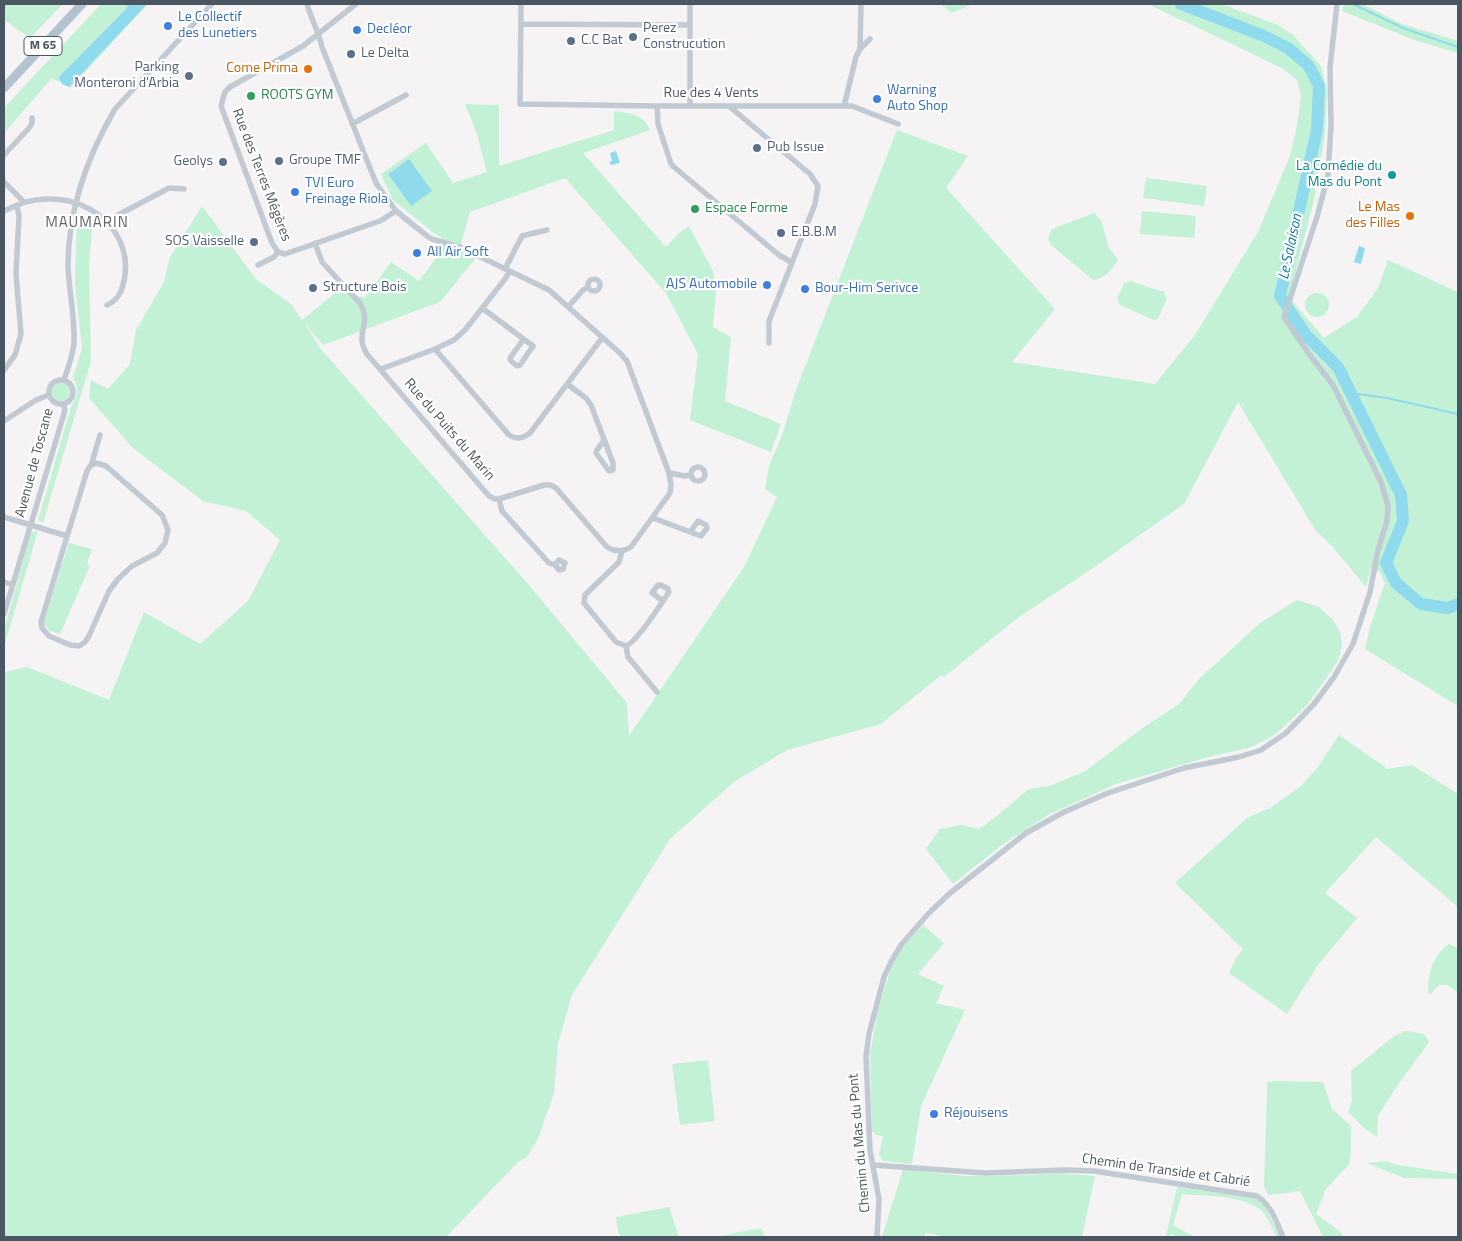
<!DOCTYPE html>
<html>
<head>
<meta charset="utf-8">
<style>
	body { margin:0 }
	#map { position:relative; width:1462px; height:1241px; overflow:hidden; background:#f5f3f3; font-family:"Titillium Web",sans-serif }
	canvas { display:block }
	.frame { position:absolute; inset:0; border:5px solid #4a5661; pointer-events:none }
</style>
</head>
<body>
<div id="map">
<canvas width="1462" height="1241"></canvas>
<div class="frame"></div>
</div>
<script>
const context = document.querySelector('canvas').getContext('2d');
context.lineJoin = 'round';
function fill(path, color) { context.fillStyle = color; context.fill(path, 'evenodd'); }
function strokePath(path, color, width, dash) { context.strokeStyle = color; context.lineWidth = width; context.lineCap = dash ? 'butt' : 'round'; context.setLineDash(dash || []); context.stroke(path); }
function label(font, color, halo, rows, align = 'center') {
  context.font = font + ' "Titillium Web",sans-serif'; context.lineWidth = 4.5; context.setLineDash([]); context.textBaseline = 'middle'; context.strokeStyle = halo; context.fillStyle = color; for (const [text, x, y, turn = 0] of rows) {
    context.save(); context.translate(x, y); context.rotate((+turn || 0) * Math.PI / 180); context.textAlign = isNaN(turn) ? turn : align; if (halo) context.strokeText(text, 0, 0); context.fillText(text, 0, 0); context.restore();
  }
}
const green = new Path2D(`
	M4 4H63L30 38 4 20Z
	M101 4H148L70 88 52 78 4 133V108Z
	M941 4H973L951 13Z
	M1148 4H1221L1278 25 1293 35 1321 66 1327 90 1325 133 1314 200 1289 297 1324 338 1358 316 1378 288 1388 260 1458 292V706L1365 649 1370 627 1385 583 1380 572 1371 568 1366 587 1332 546 1316 531 1238 402 1184 504 1093 568 1019 617 945 676H940L881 724 787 750 734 782 670 839 572 995 558 1043 554 1093 538 1139 527 1157 517 1163 446 1237H4V672L27 667 109 700 144 612 200 644 248 601 280 540 246 511 203 501 133 448 89 398 91 380 108 389 130 364 136 330 164 282 170 257 202 206 256 279 291 304 302 320 339 290 365 298 391 262 419 281 442 250V238L431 231 392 199 381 174 426 143 453 183 487 172 476 131 465 104 499 105V166L614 130V111C630 114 643 113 650 130L583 153 666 247 681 231 689 226 713 271 716 290 713 327 731 337 725 401 781 424 771 452 690 420 698 354 666 293 565 178 470 212 461 244 475 259 440 302 323 345 304 323 320 348 528 584 627 703 629 736 744 567 777 497 765 489 769 466 782 436 796 390 897 130 968 156 946 188 1055 309 1012 362 1155 384 1195 335 1258 232 1290 156 1297 126 1301 96 1297 80 1282 68Z
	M1344 4H1362L1402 24 1455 40 1458 41V53L1417 41 1342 11Z
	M1146 178 1207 186 1204 206 1143 198Z
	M1142 211 1196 216 1194 238 1140 234Z
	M77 213 93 219 89 265 91 361 43 523 38 520 71 407C78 396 79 389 73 377L82 348 75 284Z
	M1094 213 1101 220 1109 248 1118 260C1112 269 1105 279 1093 280L1050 244 1048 238 1052 229Z
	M1130 281 1164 292 1167 299 1158 319 1154 320 1120 305 1117 298 1124 284Z
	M1305 305a12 12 0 1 1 24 0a12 12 0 1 1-24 0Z
	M52 392a9 9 0 1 1 18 0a9 9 0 1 1-18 0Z
	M38 531 4 647V630L31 532Z
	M69 543 92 549 87 564 90 566 60 634 50 631 43 624Z
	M1297 600 1319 607 1333 620 1340 631 1342 646 1338 661 1321 686 1307 705 1276 734 1252 747 1205 758 1116 784 1048 815 1002 845 953 884 926 849 940 829 961 825 979 829 998 815 1029 789 1049 786 1084 772 1144 727 1179 704 1199 679 1260 623Z
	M1339 735 1388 769 1412 765 1458 794V907L1376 837 1325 893 1357 918 1318 965 1287 1014 1229 973 1236 958 1243 949 1175 883 1247 818 1270 808 1301 786 1318 767Z
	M923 925 944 943 918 974 944 986 936 1003 965 1010 921 1106 912 1164 883 1161 879 1155 883 1136 876 1135 872 1131 870 1053 879 1007 891 968 903 947Z
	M1449 944 1458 948V992L1447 985H1439L1429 995C1426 976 1433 955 1449 944Z
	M1406 1031 1424 1034 1429 1042 1395 1089 1378 1116 1377 1137 1363 1127 1348 1112 1352 1101 1351 1071 1394 1036Z
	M708 1060 715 1121 680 1125 672 1064Z
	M1275 1081 1323 1082 1332 1109 1351 1126V1151L1349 1164 1326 1189 1316 1214 1341 1232 1343 1237H1323L1300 1191 1268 1195 1264 1186 1267 1091V1082Z
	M1386 1161 1398 1165 1458 1174V1179L1404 1178 1367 1163Z
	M903 1169 965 1176 1032 1175 1058 1173 1095 1176 1082 1237H945L934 1234 925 1233 924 1237H882Z
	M1177 1187 1251 1197 1260 1200 1267 1210 1281 1237H1277C1272 1227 1267 1215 1258 1208 1239 1195 1205 1196 1182 1194L1173 1225 1195 1237H1179L1171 1234 1170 1237H1166Z
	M669 1207 679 1237H621L618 1232 616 1217Z
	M761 1228 765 1237H715Z`);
const water = new Path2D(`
	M126 4H147L69 87 62 84 59 77 127 8Z
	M616 151 620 163 611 165 609 162 612 161 610 153Z
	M409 159 432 191 411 206 388 174Z
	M1359 246 1365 248 1361 264 1354 262Z`);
const stream = new Path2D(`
	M1353 4 1403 28 1458 47
	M1351 393 1387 398 1458 414`);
const river = new Path2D(`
	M1181 4 1264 36 1288 48 1309 66 1319 86 1317 130 1280 296 1306 335 1338 367 1401 495 1403 521 1386 563 1396 583 1421 604 1448 608 1458 604`);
const minor = new Path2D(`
	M307 4C311 19 319 32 322 47L370 168 376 183 396 211 427 236 432 239 462 248 549 290 620 353 627 361 669 473 671 485 670 493 631 547C623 552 615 552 607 547L556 488 551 485H544L499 499H495L489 496 367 354C353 333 374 323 359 302L322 262 315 243
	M356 4 303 46 230 87 225 92 221 106 272 243 278 252 285 254 380 221 396 211
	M521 4 520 104 657 106H852L898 124
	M521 24 690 25
	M860 49 861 4
	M657 106 658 124 671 164 674 167 779 255 791 262
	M690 106V4
	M844 106 856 57 860 49 870 39
	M730 107 810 174 818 186 815 204 769 321V343
	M352 124 406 95
	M4 155 30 127 32 123V118
	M4 182 24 202
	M4 211C19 203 34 198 51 199 95 199 134 236 124 281 121 293 118 300 107 305
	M108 223 118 215 169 188 184 189
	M258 265 274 257 278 252
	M505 269 522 236 547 230
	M588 285a6 6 0 1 1 12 0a6 6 0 1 1-12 0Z
	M568 307 583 290 588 287
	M482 308 533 346 520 365 517 366 511 361 510 358 523 340
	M435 349 509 435C517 440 523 438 530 433L602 338
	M381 369 435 349 454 340 465 330 505 279 510 271
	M4 370 15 355 21 334 16 274 19 216 17 205
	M49 392a12 12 0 1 1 24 0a12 12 0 1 1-24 0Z
	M64 380C68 368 73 355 74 343 75 317 69 292 68 266 68 211 87 157 115 109L212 4
	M567 384 586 398 591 405 613 463V470L609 471 596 453 597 450 603 442
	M4 421 36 400 49 395
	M96 463 106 466 162 515 168 530 165 543 157 553 132 566 118 579 109 591 88 638 84 643 79 646 70 645 49 636 42 628 41 622 87 471 90 466Z
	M91 466 100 435
	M691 474a7 7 0 1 1 14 0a7 7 0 1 1-14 0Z
	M669 473 685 476 691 475
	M499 499 502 511 549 563 555 565 559 570 563 569 565 563 559 560 555 565
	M4 517 67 536
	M653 518 701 536 707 528 706 525 698 521 691 531
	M622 551 619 562 585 595 584 603 616 642 626 646 628 657 657 692
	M4 582 13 585
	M4 614 63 417 65 410 63 404
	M626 646C637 642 661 604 669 592L668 589 661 585H658L652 593 663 601
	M873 1165 985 1173 1066 1170 1094 1171 1257 1196C1271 1205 1277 1222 1283 1237
	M877 1237 879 1199 870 1150 866 1056 869 1034 884 977 891 962 901 945 929 913 949 894 1026 833 1064 812 1108 793 1184 768 1239 757 1261 750 1286 733 1314 704 1334 677 1353 644 1370 592 1378 550 1387 521 1388 506 1381 482 1333 385 1309 354 1284 317 1317 217 1328 175 1331 126 1330 67 1337 4`);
const primary = new Path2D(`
	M4 88 82 4`);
const markers = [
	[168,26,5,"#3f7fe0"],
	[357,30,5,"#3f7fe0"],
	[633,37,5,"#5c6f8a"],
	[571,41,5,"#5c6f8a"],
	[351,54,5,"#5c6f8a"],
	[308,69,5,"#e8710a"],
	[189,76,5,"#5c6f8a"],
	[251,96,5,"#2e9e5b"],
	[877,99,5,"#3f7fe0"],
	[757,148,5,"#5c6f8a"],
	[279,161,5,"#5c6f8a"],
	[223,162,5,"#5c6f8a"],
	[1392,175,5,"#0f9aa8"],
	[295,192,5,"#3f7fe0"],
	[695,209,5,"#2e9e5b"],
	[1410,216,5,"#e8710a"],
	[781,233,5,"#5c6f8a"],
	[254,242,5,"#5c6f8a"],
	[417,253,5,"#3f7fe0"],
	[767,285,5,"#3f7fe0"],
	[313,288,5,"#5c6f8a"],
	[805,289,5,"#3f7fe0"],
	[934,1114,5,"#3f7fe0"]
];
const shields = [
	[43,46,38]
];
const shieldNames = [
	["M 65",43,46]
];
const shopNames = [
	["Le Collectif",178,18],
	["des Lunetiers",178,34],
	["Decléor",367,30],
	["Warning",887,91],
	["Auto Shop",887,107],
	["TVI Euro",305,184],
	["Freinage Riola",305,200],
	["All Air Soft",427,253],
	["AJS Automobile",757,285,"right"],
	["Bour-Him Serivce",815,289],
	["Réjouisens",944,1114]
];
const serviceNames = [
	["Perez",643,29],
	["Construcution",643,45],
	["C.C Bat",581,41],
	["Le Delta",361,54],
	["Parking",179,68,"right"],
	["Monteroni d'Arbia",179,84,"right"],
	["Pub Issue",767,148],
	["Groupe TMF",289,161],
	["Geolys",213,162,"right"],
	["E.B.B.M",791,233],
	["SOS Vaisselle",244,242,"right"],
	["Structure Bois",323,288]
];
const foodNames = [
	["Come Prima",298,69],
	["Le Mas",1400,208],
	["des Filles",1400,224]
];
const streetNames = [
	["Rue des 4 Vents",711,94],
	["Rue des Terres Mégères",261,175,69],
	["Rue du Puits du Marin",449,430,49],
	["Avenue de Toscane",35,463,-75],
	["Chemin du Mas du Pont",860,1143,-95],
	["Chemin de Transide et Cabrié",1166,1171,8]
];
const leisureNames = [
	["ROOTS GYM",261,96],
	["Espace Forme",705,209]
];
const cultureNames = [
	["La Comédie du",1382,167],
	["Mas du Pont",1382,183]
];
const neighbourhoodNames = [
	["MAUMARIN",87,223]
];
const waterNames = [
	["Le Salaison",1291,247,-78]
];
fill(green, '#c3f1d5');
fill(water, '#90daee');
strokePath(stream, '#90daee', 2);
strokePath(river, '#90daee', 12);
strokePath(minor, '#c1cad2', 5.5);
strokePath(primary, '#b3c2d1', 9);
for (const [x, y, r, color] of markers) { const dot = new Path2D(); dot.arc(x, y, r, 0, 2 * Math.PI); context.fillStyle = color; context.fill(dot); strokePath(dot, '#fff', 2); }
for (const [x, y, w] of shields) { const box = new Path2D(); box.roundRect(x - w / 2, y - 9.5, w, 19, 4); context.fillStyle = '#fff'; context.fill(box); strokePath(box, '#4a5661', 1); }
label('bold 12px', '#4a5661', null, shieldNames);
label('14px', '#366cbe', '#fff', shopNames, 'left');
label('14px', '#4e5e75', '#fff', serviceNames, 'left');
label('14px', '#c56008', '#fff', foodNames, 'right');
label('14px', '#4a5661', '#fff', streetNames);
label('14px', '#27864d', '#fff', leisureNames, 'left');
label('14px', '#0d838f', '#fff', cultureNames, 'right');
context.letterSpacing = '1px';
label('15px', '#5f6368', '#fff', neighbourhoodNames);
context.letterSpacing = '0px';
label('italic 15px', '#0c7c9b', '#fff', waterNames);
</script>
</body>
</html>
